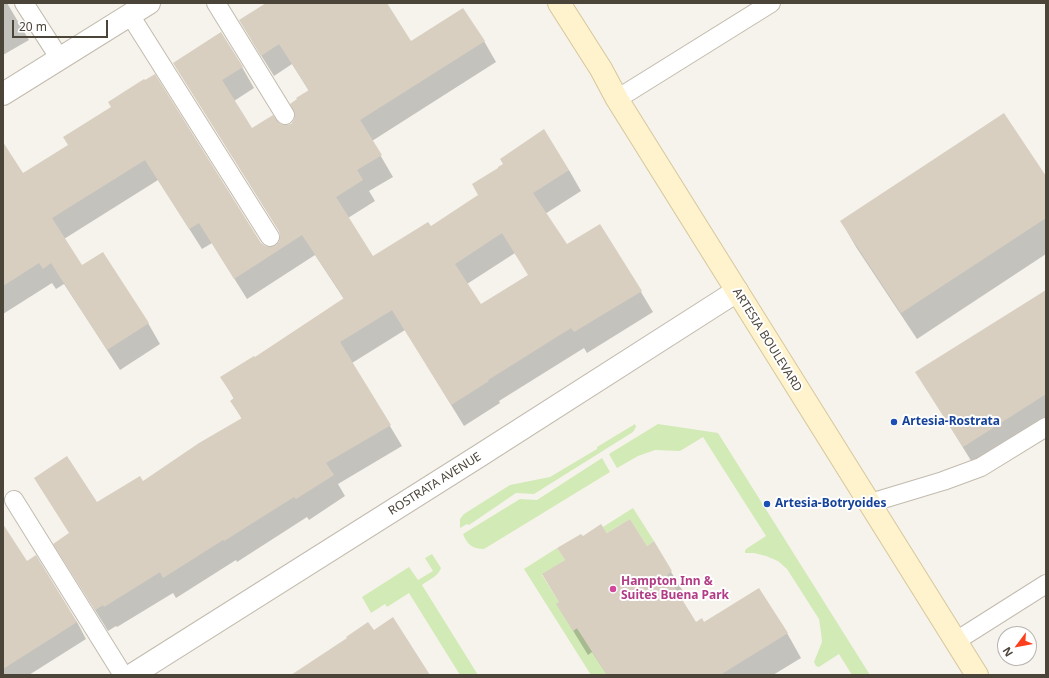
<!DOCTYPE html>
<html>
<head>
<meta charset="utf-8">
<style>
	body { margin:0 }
	#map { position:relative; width:1049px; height:678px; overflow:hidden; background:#f6f3ec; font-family:"Noto Sans",sans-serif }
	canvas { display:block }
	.frame { position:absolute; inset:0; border:4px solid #4b4439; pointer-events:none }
	.north { position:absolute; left:997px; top:626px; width:40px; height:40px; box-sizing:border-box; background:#fff; border:1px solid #b7b4b0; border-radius:50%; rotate:238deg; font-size:11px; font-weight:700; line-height:16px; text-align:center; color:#4b4439 }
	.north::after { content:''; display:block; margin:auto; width:14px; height:18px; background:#fc3f1d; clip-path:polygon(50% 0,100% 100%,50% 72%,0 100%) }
	.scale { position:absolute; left:12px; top:20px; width:96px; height:18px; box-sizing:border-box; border:2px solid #4b4439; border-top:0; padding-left:5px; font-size:12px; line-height:14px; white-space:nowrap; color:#4b4439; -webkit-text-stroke:3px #fff; paint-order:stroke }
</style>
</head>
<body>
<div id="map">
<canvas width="1049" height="678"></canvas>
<div class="frame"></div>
<div class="north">N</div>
<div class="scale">20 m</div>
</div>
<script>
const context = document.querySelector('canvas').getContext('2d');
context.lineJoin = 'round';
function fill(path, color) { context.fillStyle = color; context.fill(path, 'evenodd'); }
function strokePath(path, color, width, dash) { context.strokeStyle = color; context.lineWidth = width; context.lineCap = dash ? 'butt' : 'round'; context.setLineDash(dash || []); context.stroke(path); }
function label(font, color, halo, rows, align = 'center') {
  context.font = font + ' "Noto Sans",sans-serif'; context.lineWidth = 4; context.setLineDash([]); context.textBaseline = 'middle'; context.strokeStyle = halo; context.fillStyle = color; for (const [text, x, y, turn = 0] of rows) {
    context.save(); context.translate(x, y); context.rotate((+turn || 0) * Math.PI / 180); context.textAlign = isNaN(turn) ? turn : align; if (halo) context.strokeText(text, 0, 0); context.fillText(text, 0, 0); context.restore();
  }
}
const green = new Path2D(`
	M635 424 636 427 633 432 534 494 516 493 469 525 467 524 460 528V519L464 514 510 485 550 477 597 449V447Z
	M658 424 718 433 870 675H852L839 654 819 667 816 666 814 662 822 642 821 632 819 619 787 569 778 561 766 556 754 553H745V551L746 549 766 536 703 437 680 451 655 450 638 456 617 468 609 454Z
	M602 458 610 472 484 549C472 549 467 544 463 534L520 499 537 500Z
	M633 508 654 541 647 546 630 519 607 533 603 527Z
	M557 548 565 560 542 575 559 602 573 631 577 628 607 675H591L524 569Z
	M432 554 441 568C438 577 428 580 422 585L478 675H460L409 593 387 607 385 604 371 613 362 597 409 567 418 580 433 571 425 558Z`);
const shadow = new Path2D(`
	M3 3H7L29 40 3 55Z
	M268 3H386L411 43 484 41 496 62 372 141 393 177 369 191 375 201 348 218 373 258 430 227 569 170 581 191 545 214 566 246 641 292 653 312 587 353 584 348 499 401 500 403 464 426 405 330 352 363 402 446 338 484 345 496 309 520 307 517 237 562 236 560 176 598 173 593 117 627 116 626 108 631 67 565 70 534 97 504 143 482 242 419 231 401 234 399 222 377 254 358 344 299 315 255 247 299 212 243 202 249 158 180 64 239 82 266 148 323 160 344 120 370 64 284 56 289 52 283 3 314V171L23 174 69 145 112 108 264 247 270 248 276 247 280 243 281 234 174 63 242 67 254 88 234 101 252 129 280 125 286 126 291 125 295 121 309 91 292 64 274 76 252 41ZM515 253 529 275 480 305 467 284Z
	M1046 178V254L917 339 856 247 841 221Z
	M1046 291V430L978 472 917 373Z
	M3 526 27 563 77 622 86 639 29 675H3Z
	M607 535 647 547 653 543 686 596 681 600 696 623 787 633 801 658 773 675H607L592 652 588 655 572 629 560 603 543 575 566 561 582 537Z`);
const building = new Path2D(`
	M266 3H387L411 41 463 8 485 41 360 120 382 155 357 170 363 180 336 197 373 256 428 222 431 226 478 195 472 184 498 168V167L503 164 500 159 544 129 569 170 533 193 567 244 600 224 642 291 574 332 571 328 488 380 489 381 451 405 392 310 340 342 391 425 326 463 334 475 296 499 294 497 224 541 223 540 163 578 160 572 104 607 103 605 95 610 53 544 69 533 34 478 67 456 97 502 140 476 143 481 199 443 242 418 230 401 234 398 220 377 254 356 255 357 344 298 302 235 234 279 199 223 189 229 145 160 52 218 82 265 103 252 149 323 107 350 51 263 43 269 39 263 3 286V142L23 173 68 145 63 137 111 107 108 102 144 79 145 80 155 74 261 243 265 246 271 247 275 246 279 242 280 236 279 231 173 63 221 32 243 67 222 80 252 128 273 115 280 124 286 125 291 124 294 120 295 115 290 104 297 99 296 98 309 90 279 44 261 56 239 20ZM502 233 528 275 481 304 455 264Z
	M1004 113 1046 176V218L901 313 840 221Z
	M1046 290V394L963 447 915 372Z
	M630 519 647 546 654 541 672 571 667 575 696 622 702 618 704 622 759 588 788 633 720 675H607L577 628 573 631 556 604 559 602 542 574 565 560 557 548 581 534 583 536 601 524 607 533Z
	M3 524 27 561 36 555 77 622 3 669Z
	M393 617 430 675H291L347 638 346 637 368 622 374 630Z`);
const service = new Path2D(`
	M24 3 60 59
	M216 3 285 115
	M130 15 270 237
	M617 99 771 3
	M14 500 123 675
	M870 503 943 481 981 467 1046 427
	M956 641 1046 584`);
const minor = new Path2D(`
	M3 94 149 3
	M132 675 479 456 737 291`);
const secondary = new Path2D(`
	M559 3 601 69 617 99 977 675`);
const markers = [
	[894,422,4,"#1a4fb4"],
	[767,504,4,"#1a4fb4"],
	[613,589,4,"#d1479c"]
];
const streetNames = [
	["ARTESIA BOULEVARD",767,340,58],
	["ROSTRATA AVENUE",435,484,-32]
];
const transitNames = [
	["Artesia-Rostrata",902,422],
	["Artesia-Botryoides",775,504]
];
const hotelNames = [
	["Hampton Inn &",621,582],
	["Suites Buena Park",621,596]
];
fill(green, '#d2eab5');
fill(shadow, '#0003');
fill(building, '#d8cfc1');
strokePath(service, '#c2bbae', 20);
strokePath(minor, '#c2bbae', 24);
strokePath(secondary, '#d6c79b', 24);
strokePath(service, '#fff', 18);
strokePath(minor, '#fff', 22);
strokePath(secondary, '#fff3cd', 22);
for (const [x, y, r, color] of markers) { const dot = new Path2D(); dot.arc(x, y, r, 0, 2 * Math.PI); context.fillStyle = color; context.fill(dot); strokePath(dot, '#fff', 1.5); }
label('12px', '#4b4439', '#fff', streetNames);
label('bold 12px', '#164399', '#fff', transitNames, 'left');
label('bold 12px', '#b23c85', '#fff', hotelNames, 'left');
</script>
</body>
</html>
